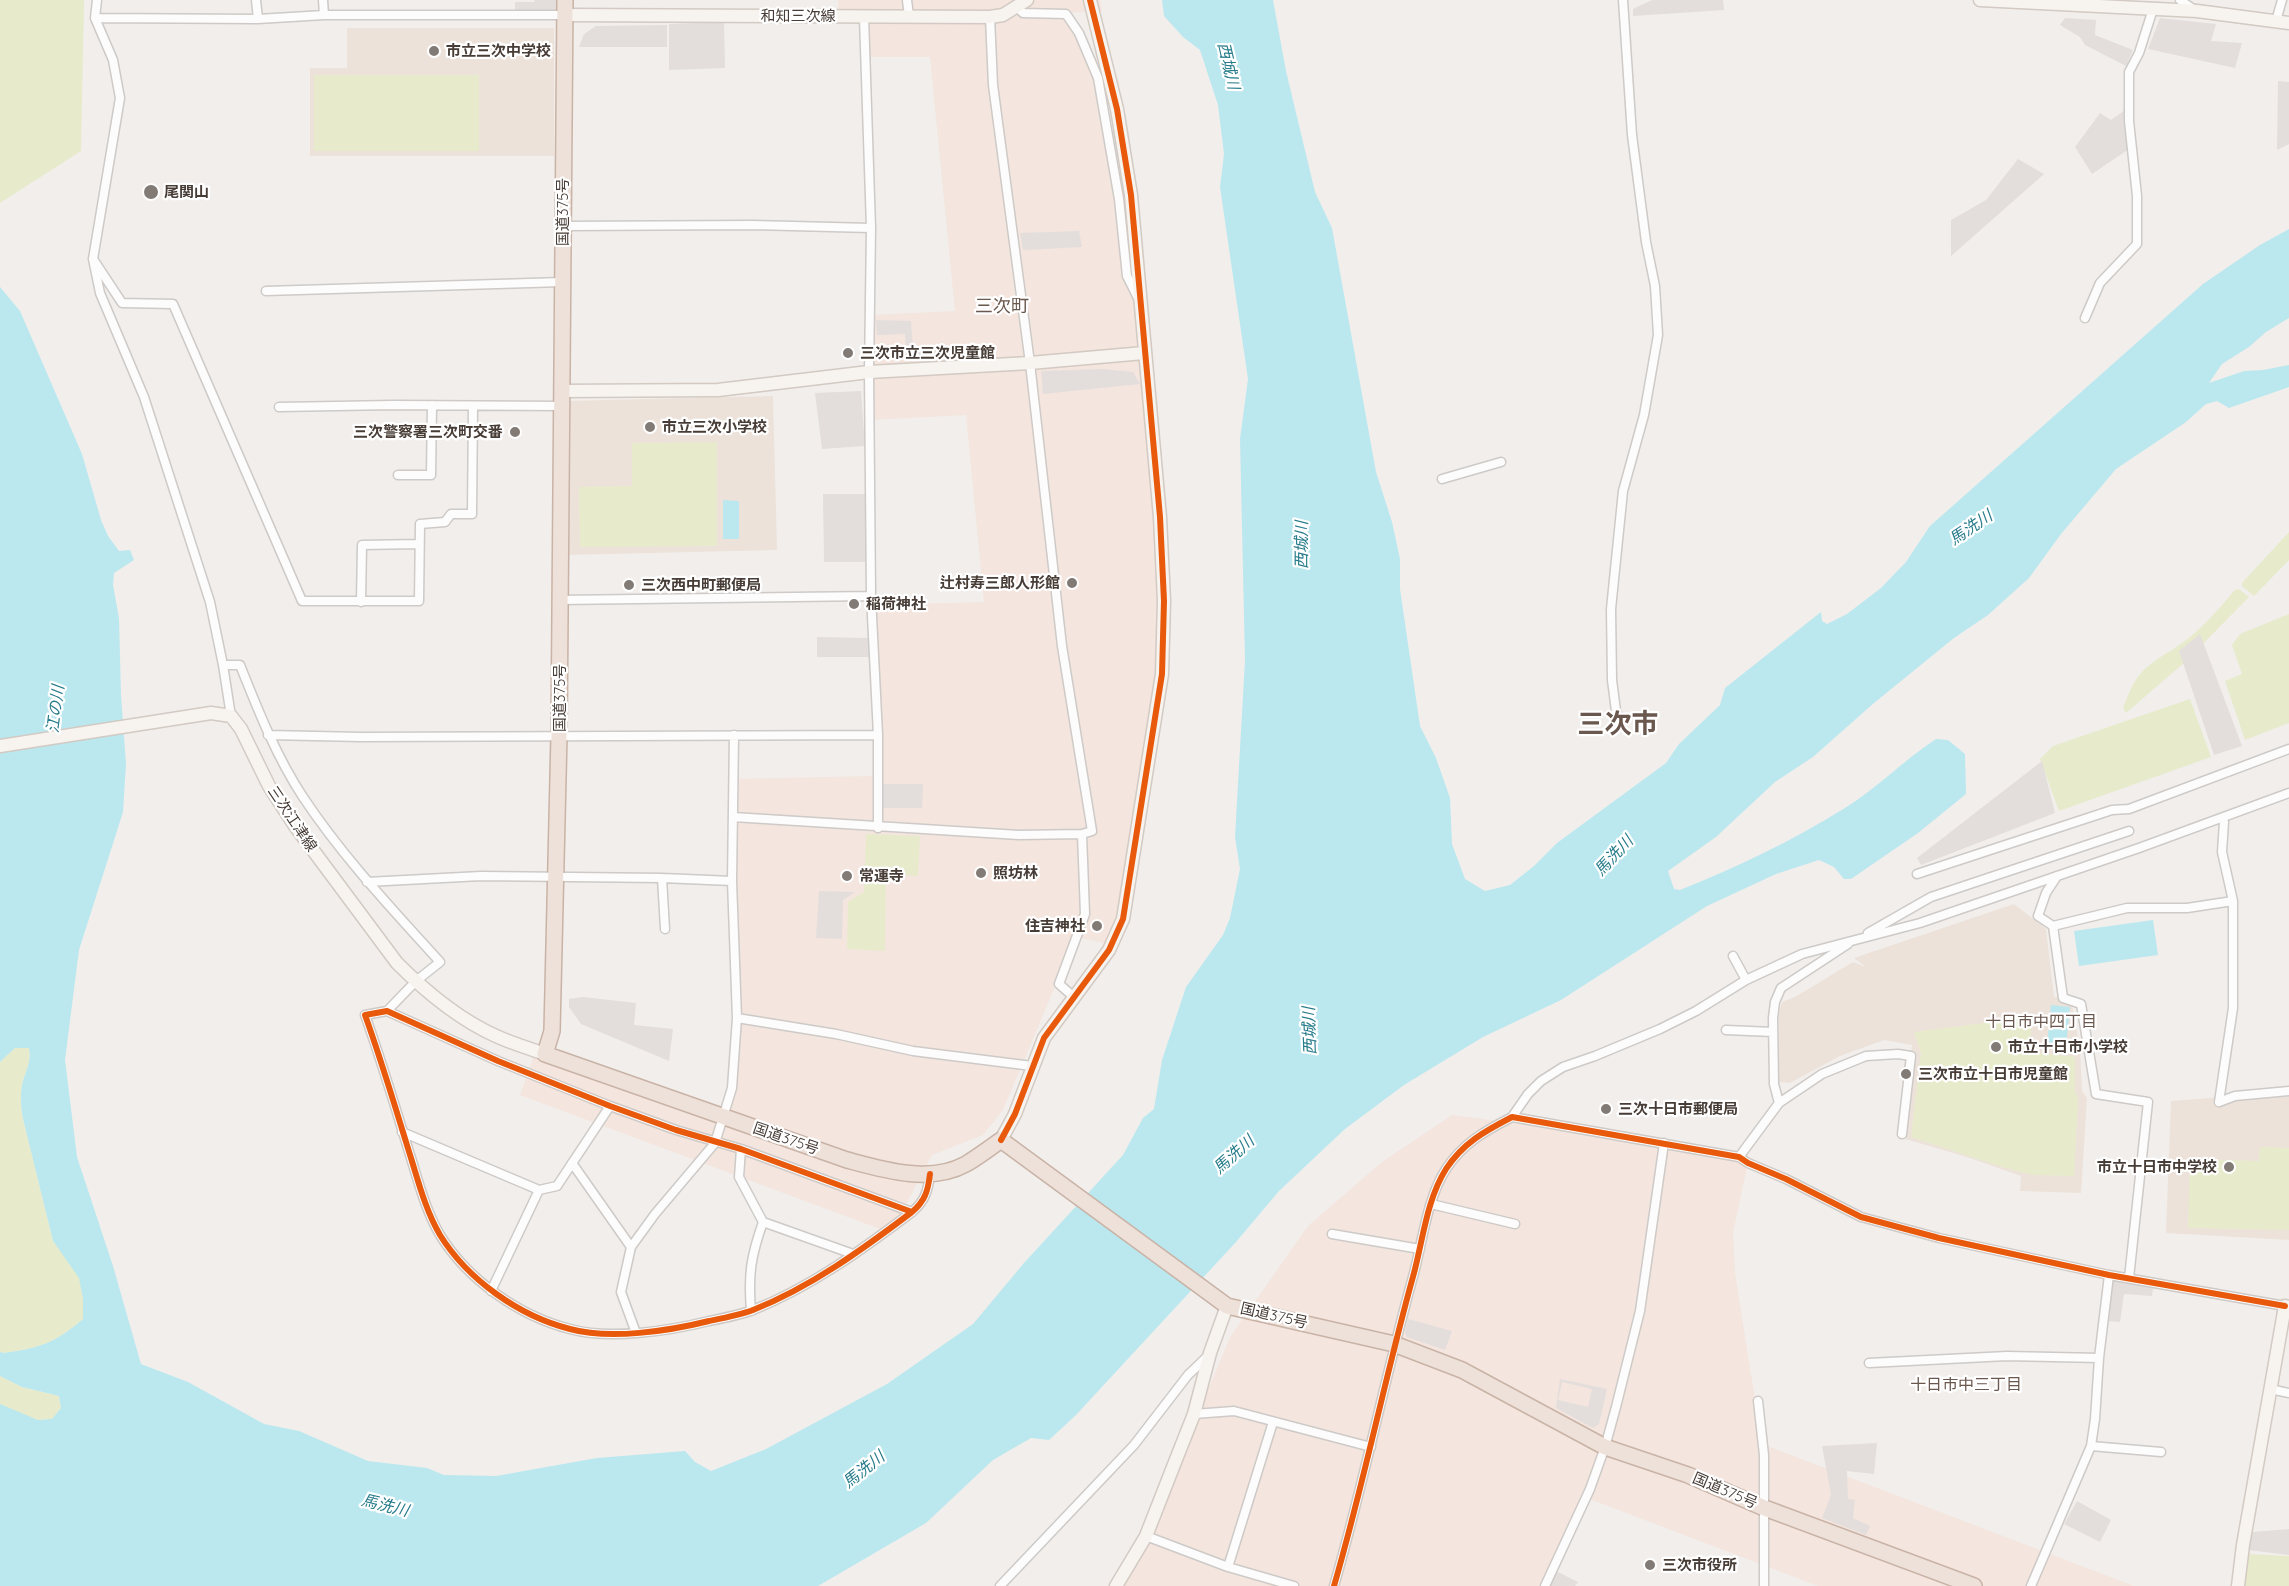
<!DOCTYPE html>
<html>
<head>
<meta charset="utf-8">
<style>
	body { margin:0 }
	canvas { display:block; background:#f1eeeb }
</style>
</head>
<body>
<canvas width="2289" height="1586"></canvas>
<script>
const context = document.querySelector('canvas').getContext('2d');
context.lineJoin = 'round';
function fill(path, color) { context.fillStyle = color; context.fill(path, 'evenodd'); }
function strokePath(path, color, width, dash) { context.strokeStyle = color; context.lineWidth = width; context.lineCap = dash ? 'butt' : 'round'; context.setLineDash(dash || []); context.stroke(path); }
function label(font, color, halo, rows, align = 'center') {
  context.font = font + ' Quicksand,"Noto Sans JP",sans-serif'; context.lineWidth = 4.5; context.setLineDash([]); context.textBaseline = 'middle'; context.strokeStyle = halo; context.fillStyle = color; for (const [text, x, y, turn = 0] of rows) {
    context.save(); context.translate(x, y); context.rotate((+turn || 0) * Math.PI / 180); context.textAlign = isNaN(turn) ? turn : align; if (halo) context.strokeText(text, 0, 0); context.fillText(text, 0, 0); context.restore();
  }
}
const commercial = new Path2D(`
	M838 0H1100L1102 11 1068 13 1090 56 1112 134 1139 276 1166 621 1114 945 1076 937 1003 1110 983 1135 932 1155 891 1233 520 1095 536 1049 724 1116 733 1052 730 946 731 779 875 776 871 605 984 602 966 415 869 420 871 315 955 311 930 57H869L867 11 838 12Z
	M1452 1115 1717 1150 1748 1163 1733 1233 1735 1273 1762 1444 2134 1586H1818L1587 1498 1548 1586H1118L1146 1540 1230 1337 1308 1226 1382 1162Z`);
const education = new Path2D(`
	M347 28H554V156H310V68H347Z
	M773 396 777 550 566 555 567 401Z
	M2014 904 2046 929 2054 997 2071 999 2080 1049 2082 1091 2087 1098 2081 1193 2020 1191 2021 1176 1967 1157 1902 1138 1912 1045 1884 1040 1840 1056 1790 1083 1779 1082V1013L1782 1002 1795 997 1853 962 1866 967 1854 958Z
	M2289 1092V1240L2166 1233 2171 1101Z`);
const green = new Path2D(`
	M0 0H84L81 151 0 203Z
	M314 75H479V151H314Z
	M717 442V546L580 547 579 487 632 486V443Z
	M2289 532V560L2254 596 2242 586V583Z
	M2239 589 2249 597 2185 662 2126 713 2123 708C2127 698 2131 687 2137 678 2148 663 2163 656 2178 646 2200 631 2217 611 2235 590Z
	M2289 614V723L2245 740 2225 681 2242 674 2232 645 2240 634Z
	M2190 699 2211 757 2059 811 2040 759 2053 746Z
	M866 834 920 836 918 876 886 874 885 951 847 949 848 902 864 892Z
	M2031 1017V1052L2075 1057V1091L2078 1099 2074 1176 2032 1175 1999 1166 1911 1137 1921 1053 1914 1032Z
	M15 1048H29C32 1063 25 1071 22 1085 20 1098 21 1110 24 1123L53 1241 80 1278 83 1299V1319C55 1343 40 1348 4 1353L0 1352V1062Z
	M2260 1147 2289 1148V1230L2188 1228 2190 1159 2259 1161Z
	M0 1376 22 1387 59 1396 61 1408 52 1419 38 1420 4 1407 0 1404Z
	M2248 1554 2289 1556V1586H2243Z`);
const parking = new Path2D(`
	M535 0H558L557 12H515V2H534Z
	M1652 0H1723L1724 10 1633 16V9Z
	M2065 18 2096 20 2095 35 2133 50 2126 66 2085 45 2080 37 2060 25Z
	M2160 18 2216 24 2211 41 2242 43 2235 68 2148 49Z
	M724 22 725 68 669 70V24Z
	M667 25V47H579L584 34 596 26Z
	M2278 81 2289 82V144L2277 150Z
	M2125 110 2129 149 2092 174 2075 147 2100 113 2111 120Z
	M2018 159 2044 174 1951 256V220L1986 200Z
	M1079 231 1082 247 1023 250 1020 233Z
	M876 320 911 321 913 349 936 347V358L906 360 905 334 877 335Z
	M1102 369 1133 372 1140 384 1043 394 1041 371Z
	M861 391 865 446 822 449 815 393Z
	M823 494H866L867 562H824Z
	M2200 634 2242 746 2214 755 2179 651Z
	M817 637 870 638 871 657H817Z
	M2042 761 2055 813 1921 865 1917 858Z
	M879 784H923L922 808H879Z
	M819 891 855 892 843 900 842 939 816 938Z
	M583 997 636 1003 634 1025 673 1029 669 1061 581 1024 569 1007V999Z
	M2111 1280 2153 1287 2152 1296 2124 1294 2120 1322 2106 1321Z
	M1408 1319 1452 1331 1445 1350 1407 1337 1405 1332Z
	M1560 1379 1607 1389 1599 1424 1593 1428 1556 1408ZM1562 1382 1592 1389 1588 1407 1558 1400Z
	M1877 1443 1874 1474 1847 1471 1848 1499 1855 1500 1853 1518 1870 1526 1866 1535 1822 1518 1831 1495 1822 1446Z
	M2077 1501 2111 1520 2100 1542 2064 1524Z
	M2289 1529V1555L2248 1550 2253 1532Z
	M1550 1568 1578 1582 1575 1586H1542Z`);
const water = new Path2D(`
	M1162 0H1273L1286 71 1315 192 1332 228 1376 472 1392 522 1400 559V589L1420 726 1436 758 1450 798 1452 844 1465 879 1485 891 1510 885 1534 866 1557 843 1666 763 1679 744 1720 705 1725 688 1821 612 1822 621 1827 624 1847 614 1881 588 1906 562 1930 526 2203 284 2260 245 2289 229V318L2266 332 2249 347 2222 364 2209 383 2244 371 2263 370 2289 365V387L2229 408 2217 401 2206 404 2186 422 2116 469 2061 534 2029 578 1988 615 1954 638 1874 703 1813 757 1775 782 1716 837 1668 871 1674 889 1680 890C1737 867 1792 841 1845 808 1877 788 1904 760 1936 739L1948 740 1965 754 1966 794 1918 833 1851 879H1844L1834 867 1819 860 1776 874 1707 906 1561 1000 1483 1037 1404 1085 1345 1129 1279 1191 1236 1242 1076 1415 1049 1440 1031 1438 993 1460 926 1523 818 1586H0V1404L38 1420 52 1419 61 1408 59 1396 22 1387 0 1376V1352L4 1353C40 1348 55 1343 83 1319V1299L79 1278 53 1241 24 1123C21 1110 20 1098 22 1085 25 1071 32 1063 29 1048H15L0 1062V287L20 311 82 454 101 520 108 536 119 551 130 550 134 560 114 573 113 585 119 618 121 695 126 764 123 812 79 950 65 1060 77 1157 113 1266 141 1364 188 1382 264 1424 299 1431 368 1461 427 1468 444 1475 496 1476 597 1458 685 1451 695 1462 711 1471 766 1449 887 1384 973 1324 1024 1263 1123 1155 1143 1118 1154 1109 1162 1060 1186 987 1223 935 1230 918 1240 869 1235 837 1245 660 1240 439 1248 379 1220 187 1224 154 1218 105 1200 50 1183 37 1164 16Z
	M723 500 739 501V539H723Z
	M2153 920 2158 955 2079 966 2074 931Z
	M2051 1005 2070 1007 2066 1046 2047 1044Z`);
const street = new Path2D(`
	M97 0 95 18 113 60 120 98 93 259 100 293 144 397 210 602 223 665 231 716
	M256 0 258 19
	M323 0 324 15
	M907 0 909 16
	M2180 0 2196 11
	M1017 7 1023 13 1066 14 1079 33 1098 78 1119 199 1127 276 1138 298
	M864 17 871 228 869 372 871 596 878 735V828
	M95 18 258 19 324 15H564
	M2276 21 2282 0
	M563 226 753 225 871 228
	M93 259 122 303 173 304 302 601H419L420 524 445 522 451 514H472L473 406
	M266 291 563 282
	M2085 318 2100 283 2137 244V196L2129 121V72L2139 53 2153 9
	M279 407 393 405 562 406
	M398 475H431L432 405
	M1442 479 1501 462
	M560 600 871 596
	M361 602 362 545 419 544
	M223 665H240C258 710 276 756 303 797 342 856 392 909 440 962L416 981 387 1011
	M1620 719 1616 711 1612 680 1611 609 1623 491 1644 415 1658 335 1655 286 1646 242 1632 135 1623 0
	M268 735 361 737 878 735
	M733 817 1019 835 1082 834 1092 831 1062 646 1030 363 993 85 990 17
	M1917 874 2112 810 2129 809 2289 749
	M2057 876 2046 893 2038 916 2053 926 2063 998 2081 1004 2096 1094 2148 1102 2129 1278
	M662 878 665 929
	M367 882 481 876 662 878 732 881
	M2053 926 2127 908H2187L2233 901
	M1868 933 1931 897 2129 831
	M1733 956 1746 980
	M1075 998 1059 984 1085 914 1082 834
	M737 1018 836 1034 913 1051 1032 1066
	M1726 1030 1773 1032
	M2219 1102 2233 1008V901L2222 852 2224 822 2221 818
	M2219 1102 2235 1096 2289 1091
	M1779 1103 1774 1084 1773 1018 1775 1002 1781 988 1848 944
	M1512 1117 1528 1094 1541 1081 1563 1067 1595 1056 1660 1029 1696 1011 1746 980 1802 954 1920 923 2139 848 2289 793
	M402 1132 539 1190 557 1186 610 1106
	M741 1149 739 1177 763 1222 853 1254
	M1739 1157 1779 1103 1822 1074 1866 1056 1898 1054 1911 1056 1902 1134
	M572 1163 631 1247
	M1431 1204 1515 1224
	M912 1212 741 1149 676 1130 610 1106 498 1061 387 1011 365 1015C382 1062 396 1110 411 1158 419 1184 426 1211 440 1235 468 1280 519 1316 570 1329 610 1340 669 1331 709 1321 724 1318 740 1315 753 1310 811 1287 863 1249 912 1212 925 1201 928 1191 930 1174
	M1332 1234 1420 1249
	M491 1291 539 1190
	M751 1311C748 1274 751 1256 763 1222
	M636 1333 621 1292 631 1247 655 1214 715 1143 732 1088 737 1018 732 881 734 735
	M1869 1363 2007 1356 2099 1358
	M2270 1389 2289 1393
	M1758 1401 1764 1455V1586
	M1194 1414 1234 1411 1371 1447
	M2091 1446 2161 1452
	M1146 1536 1228 1567 1294 1586
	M1228 1567 1273 1422
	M1000 1586 1134 1445 1188 1375 1210 1354
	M1334 1586C1364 1483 1385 1377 1414 1273 1423 1239 1427 1199 1446 1169 1463 1143 1485 1131 1512 1117L1739 1157 1748 1163 1786 1179 1861 1217 1939 1238 2109 1275 2285 1306
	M1545 1586 1590 1489 1605 1447 1616 1407 1640 1311 1664 1143
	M2031 1586 2091 1446 2095 1419 2099 1358 2109 1275`);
const secondary = new Path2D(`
	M1980 0 2197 11 2289 23
	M564 15 990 17 1003 15 1027 0
	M562 391 718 390 869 372 1030 363 1144 353
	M0 746 211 713 231 716 241 729 269 786 295 826 397 963C426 992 458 1019 496 1036 511 1043 528 1048 545 1054
	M1001 1140 1015 1114 1044 1038 1109 950 1123 919 1162 674 1164 601 1160 517 1131 195 1117 109 1090 0
	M1116 1586 1146 1536 1175 1462 1194 1414 1210 1353 1227 1306
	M2238 1586 2243 1545 2285 1306 2289 1307`);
const highway = new Path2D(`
	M565 0 559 735 552 1031 545 1054 847 1160C884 1170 930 1184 966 1164 978 1157 990 1148 1001 1140L1227 1306 1394 1344 1462 1370 1605 1447 1688 1475 1762 1507 1974 1586`);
const cycleway = new Path2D(`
	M1001 1140 1015 1114 1044 1038 1109 950 1123 919 1162 674 1164 601 1160 517 1131 195 1117 109 1090 0
	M912 1212 741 1149 676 1130 610 1106 498 1061 387 1011 365 1015C382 1062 396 1110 411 1158 419 1184 426 1211 440 1235 468 1280 519 1316 570 1329 610 1340 669 1331 709 1321 724 1318 740 1315 753 1310 811 1287 863 1249 912 1212 925 1201 928 1191 930 1174
	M1334 1586C1364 1483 1385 1377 1414 1273 1423 1239 1427 1199 1446 1169 1463 1143 1485 1131 1512 1117L1739 1157 1748 1163 1786 1179 1861 1217 1939 1238 2109 1275 2285 1306`);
const markers = [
	[434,51,6,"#827a75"],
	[151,192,8,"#827a75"],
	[848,353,6,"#827a75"],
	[650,427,6,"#827a75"],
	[515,432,6,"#827a75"],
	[1072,583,6,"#827a75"],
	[629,585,6,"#827a75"],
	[854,604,6,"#827a75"],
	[981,873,6,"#827a75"],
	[847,876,6,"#827a75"],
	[1097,926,6,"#827a75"],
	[1996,1047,6,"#827a75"],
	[1906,1074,6,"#827a75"],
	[1606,1109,6,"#827a75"],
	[2229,1167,6,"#827a75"],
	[1650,1565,6,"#827a75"]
];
const streetNames = [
	["和知三次線",798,16],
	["国道375号",563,212,-90],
	["国道375号",560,698,-90],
	["三次江津線",292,819,56],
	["国道375号",786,1139,19],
	["国道375号",1274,1316,13],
	["国道375号",1725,1491,23]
];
const poiNames = [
	["市立三次中学校",446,51],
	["尾関山",164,192],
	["三次市立三次児童館",860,353],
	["市立三次小学校",662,427],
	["三次警察署三次町交番",503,432,"right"],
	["辻村寿三郎人形館",1060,583,"right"],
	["三次西中町郵便局",641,585],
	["稲荷神社",866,604],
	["照坊林",993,873],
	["常運寺",859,876],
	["住吉神社",1085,926,"right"],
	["市立十日市小学校",2008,1047],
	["三次市立十日市児童館",1918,1074],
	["三次十日市郵便局",1618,1109],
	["市立十日市中学校",2217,1167,"right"],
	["三次市役所",1662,1565]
];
const waterNames = [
	["西城川",1228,66,77],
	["馬洗川",1971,528,-34],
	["西城川",1302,545,-90],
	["江の川",56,709,-83],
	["馬洗川",1614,856,-47],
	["西城川",1310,1031,-92],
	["馬洗川",1234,1155,-42],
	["馬洗川",864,1470,-39],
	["馬洗川",385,1506,14]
];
const neighbourhoodNames = [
	["十日市中四丁目",2041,1022],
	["十日市中三丁目",1966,1385]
];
const quarterNames = [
	["三次町",1002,307]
];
const townNames = [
	["三次市",1618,725]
];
fill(commercial, '#f4e5de');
fill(education, '#ece2da');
fill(green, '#e7ebcb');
fill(parking, '#e3dedc');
fill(water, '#bbe8ef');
strokePath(street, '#cdcac7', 11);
strokePath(secondary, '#d2cac3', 15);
strokePath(highway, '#c9b3a6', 18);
strokePath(street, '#fdfcfc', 8);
strokePath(secondary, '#f7f3ef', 12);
strokePath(highway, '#ede1d9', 15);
strokePath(cycleway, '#e8590c', 6);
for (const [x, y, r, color] of markers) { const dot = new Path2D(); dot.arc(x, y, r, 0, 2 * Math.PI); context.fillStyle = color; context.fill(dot); strokePath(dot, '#fff', 2); }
label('15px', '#473c36', '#fff', streetNames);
label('bold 15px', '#473c36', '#fff', poiNames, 'left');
label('italic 16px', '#277c8b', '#fff', waterNames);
label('16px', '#6a574d', '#fff', neighbourhoodNames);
label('18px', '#6a574d', '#fff', quarterNames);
label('bold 27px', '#6a574d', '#fff', townNames);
</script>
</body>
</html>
